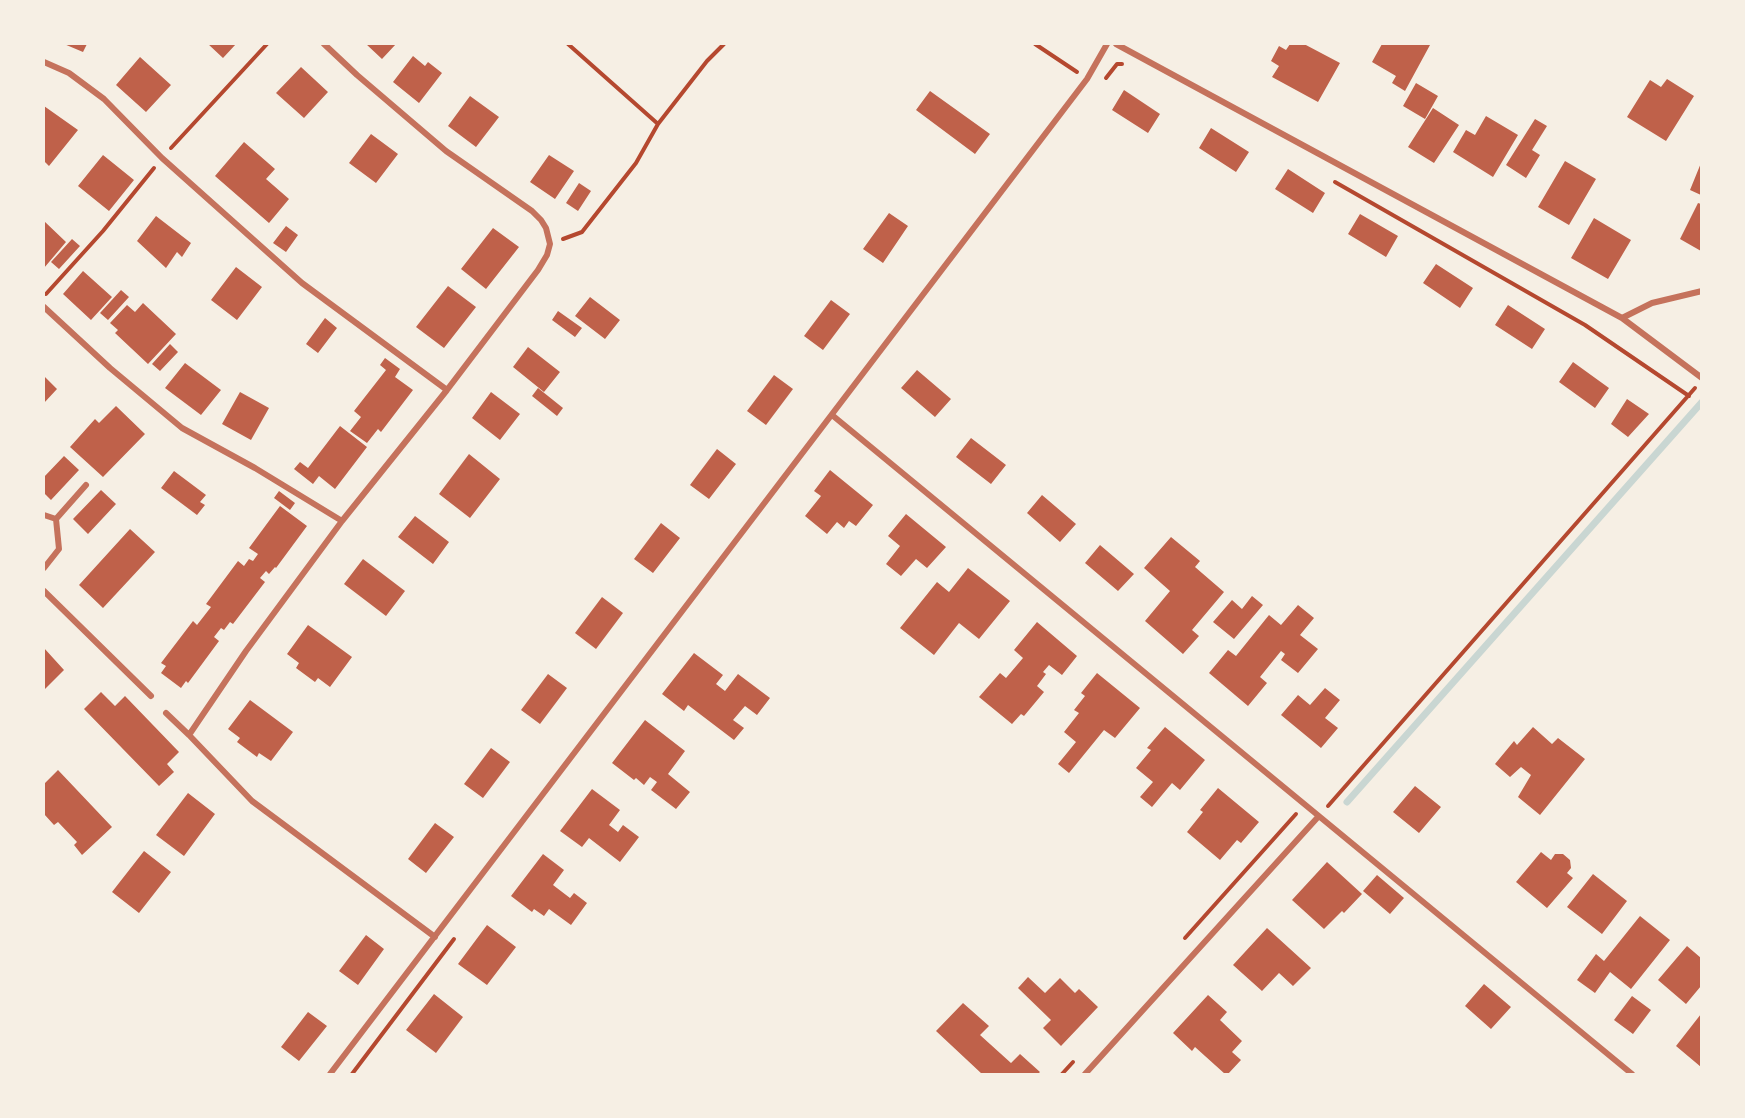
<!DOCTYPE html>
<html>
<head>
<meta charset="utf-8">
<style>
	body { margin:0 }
	#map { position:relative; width:1745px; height:1118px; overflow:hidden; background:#f6efe4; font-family:Inter,sans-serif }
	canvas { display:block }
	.frame { position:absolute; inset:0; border:45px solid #f6efe4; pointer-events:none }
</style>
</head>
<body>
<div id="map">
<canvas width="1745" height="1118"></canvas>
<div class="frame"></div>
</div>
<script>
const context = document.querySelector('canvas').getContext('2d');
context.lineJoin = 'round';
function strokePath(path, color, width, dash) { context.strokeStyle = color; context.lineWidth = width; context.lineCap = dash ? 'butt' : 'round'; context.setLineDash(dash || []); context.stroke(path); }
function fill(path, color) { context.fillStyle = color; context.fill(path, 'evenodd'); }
const stream = new Path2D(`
	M1347 802 1702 402`);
const building = new Path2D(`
	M64 44H87L83 52Z
	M208 44H236L223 58Z
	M366 44H396L382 59Z
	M1290 44H1304L1340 63 1318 102 1272 77 1279 66 1271 61 1279 46 1286 50Z
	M1382 44 1430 45 1405 91 1392 83 1396 76 1372 62Z
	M413 56 425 66 428 62 442 73 419 103 393 82Z
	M140 57 171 85 146 112 116 85Z
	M301 67 328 92 304 118 276 93Z
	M1667 79 1694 96 1666 141 1627 117 1650 80 1661 87Z
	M1416 83 1438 96 1425 119 1403 106Z
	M1124 90 1160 114 1148 133 1112 110Z
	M930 91 990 134 975 154 916 110Z
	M470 96 499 117 476 147 448 126Z
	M44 106 78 130 49 166 44 161Z
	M1433 108 1459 125 1434 163 1408 147Z
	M1486 116 1518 135 1493 177 1453 152 1466 130 1475 135Z
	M1535 119 1547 126 1532 150 1540 155 1526 178 1506 165Z
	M1211 128 1249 152 1236 172 1199 148Z
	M371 134 398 154 376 183 349 163Z
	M244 142 275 169 266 179 289 199 269 223 215 176Z
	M103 155 134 180 109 211 78 186Z
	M549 155 574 171 555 199 530 182Z
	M1565 161 1596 179 1569 225 1538 207Z
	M1701 163V195L1690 190Z
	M1288 169 1325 193 1313 213 1275 189Z
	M579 183 591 191 578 211 566 203Z
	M1698 203 1701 204V251L1680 239Z
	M889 213 908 226 883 263 863 249Z
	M1360 214 1398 236 1386 257 1348 234Z
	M156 216 191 243 182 257 177 252 166 268 137 241Z
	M1594 218 1631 240 1608 279 1571 258Z
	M44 221 66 242 44 268Z
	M286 226 298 235 286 252 273 243Z
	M493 228 519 247 486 289 461 269Z
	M72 239 80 246 59 269 51 262Z
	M1436 264 1473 288 1460 308 1423 283Z
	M236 267 262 287 237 320 211 300Z
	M83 271 112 297 91 320 63 294Z
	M448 286 476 307 444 348 416 327Z
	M121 290 129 297 108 320 100 313Z
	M590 297 620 320 605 339 575 316Z
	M831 300 850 314 823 350 804 336Z
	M143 303 176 334 148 364 115 333 118 330 110 323 127 305 135 312Z
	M1508 305 1545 329 1532 349 1495 325Z
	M558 311 582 328 575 337 552 320Z
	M325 318 337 328 318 353 306 344Z
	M170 344 178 352 160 371 152 364Z
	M528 347 560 372 544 392 513 367Z
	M385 358 400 369 395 377 413 390 381 432 378 429 367 443 350 431 361 417 354 411 386 370 380 365Z
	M1573 362 1609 388 1595 408 1559 382Z
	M185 363 221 390 201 415 165 388Z
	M917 370 951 399 935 417 901 388Z
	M774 375 793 389 766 425 747 411Z
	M44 376 57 389 44 403Z
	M538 388 563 408 557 416 532 396Z
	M240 392 269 408 251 440 222 424Z
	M491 392 520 414 500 440 472 418Z
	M1627 399 1649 414 1628 437 1611 424Z
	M116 406 145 434 103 477 70 447 95 419 99 423Z
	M340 426 367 447 335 489 319 476 313 484 294 469 300 462 308 468Z
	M971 438 1006 465 991 484 956 457Z
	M717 449 736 464 709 499 690 485Z
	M469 454 500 479 470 518 439 494Z
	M64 456 79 470 51 500 44 493V477Z
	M830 470 873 505 856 526 849 521 844 528 837 522 827 534 805 516 821 496 814 491Z
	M174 471 206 495 200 502 205 505 197 515 161 488Z
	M101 490 116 504 88 534 73 519Z
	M279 491 295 503 290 510 274 498Z
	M1042 495 1076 524 1060 542 1027 513Z
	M280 506 307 526 276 568 275 567 269 574 266 571 260 578 265 582 233 624 230 622 224 630 221 628 214 637 219 641 188 683 186 681 181 688 161 673 166 666 161 663 193 621 197 625 211 607 206 604 238 561 244 566 249 559 253 561 258 554 249 548Z
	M906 514 946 547 927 568 916 559 901 576 886 564 900 546 888 536Z
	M415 516 449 542 433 564 398 537Z
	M661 523 680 538 653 573 634 559Z
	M130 529 155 552 103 608 79 585Z
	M1171 537 1200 561 1195 567 1224 592 1192 630 1199 636 1183 654 1145 621 1170 591 1144 568Z
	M1100 545 1134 574 1118 591 1085 563Z
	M363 559 405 591 386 616 344 584Z
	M968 568 1010 601 979 639 959 623 934 655 900 628 937 582 949 592Z
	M1252 596 1263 605 1234 639 1213 622 1232 600 1242 609Z
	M602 597 623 613 596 649 575 633Z
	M1298 605 1314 618 1300 635 1318 649 1298 673 1281 660 1285 654 1281 651 1260 677 1267 683 1248 706 1209 673 1228 650 1236 656 1269 615 1281 625Z
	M1037 622 1077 656 1062 675 1049 665 1043 672 1046 674 1037 686 1044 692 1024 716 1021 714 1012 724 979 697 1000 673 1006 678 1023 658 1014 650Z
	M308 625 352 657 330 687 318 678 315 682 296 668 299 663 287 654Z
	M44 648 64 670 44 690Z
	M694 653 723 675 716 684 725 691 738 674 770 698 757 715 745 706 733 720 744 728 734 740 688 705 684 711 662 694Z
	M1097 673 1140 708 1115 738 1104 730 1069 773 1058 764 1076 742 1064 732 1079 713 1074 710 1085 696 1081 693Z
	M548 674 567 688 540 724 521 710Z
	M1325 688 1340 700 1325 718 1338 728 1321 748 1281 715 1298 695 1310 705Z
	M101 692 115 706 125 696 179 752 167 764 174 772 159 786 84 709Z
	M250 700 293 732 271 761 259 753 257 757 237 742 240 738 228 729Z
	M645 720 685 751 668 774 690 792 676 809 651 790 657 782 650 777 644 785 636 778 634 780 612 763Z
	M1165 727 1205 760 1180 790 1172 783 1152 807 1140 797 1153 782 1136 768 1151 750 1147 748Z
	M1533 727 1552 744 1558 738 1585 759 1540 815 1518 797 1531 775 1521 767 1510 777 1495 764 1514 741 1517 745Z
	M491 748 510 762 483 798 464 784Z
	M58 770 112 827 82 855 74 845 77 842 58 822 54 825 44 814V784Z
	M1415 786 1441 807 1419 833 1393 812Z
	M1218 788 1259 822 1241 843 1237 840 1220 860 1187 832 1203 812 1200 810Z
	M592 789 620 810 609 825 618 832 623 825 639 837 620 862 589 838 582 847 560 831Z
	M188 793 215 814 184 856 156 835Z
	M435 823 454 837 426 873 408 859Z
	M144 851 171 872 139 913 112 892Z
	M1541 852 1551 860 1555 854H1563L1570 860 1571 868 1567 873 1573 878 1547 908 1516 882Z
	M543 854 564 870 553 885 570 898 574 893 587 903 571 925 549 909 544 916 534 909 532 912 511 896Z
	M1327 862 1362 894 1344 913 1342 911 1324 929 1292 900Z
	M1593 874 1627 901 1602 934 1567 907Z
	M1377 875 1404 898 1390 914 1363 891Z
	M1640 916 1670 940 1631 989 1610 972 1595 993 1577 980 1596 954 1604 961Z
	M487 925 516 947 487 985 458 964Z
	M1267 928 1311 968 1293 986 1279 973 1262 991 1233 965Z
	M366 935 384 949 358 985 339 971Z
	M1687 946 1701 958V986L1686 1004 1658 980Z
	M1028 977 1045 993 1060 978 1075 993 1079 989 1098 1007 1061 1046 1043 1028 1051 1020 1018 988Z
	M1484 984 1511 1007 1491 1029 1465 1006Z
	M434 994 463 1017 436 1053 406 1030Z
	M1208 995 1227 1012 1220 1020 1242 1041 1232 1052 1241 1060 1228 1074H1225L1195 1047 1192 1051 1173 1033Z
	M1632 996 1651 1010 1633 1034 1614 1020Z
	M963 1003 989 1026 980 1035 1011 1063 1020 1054 1040 1072 1038 1074H982L936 1031Z
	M308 1012 327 1026 299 1061 281 1047Z
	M1701 1014V1067L1676 1046Z`);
const path = new Path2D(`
	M568 44 658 124
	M1035 44 1077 72
	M1106 78 1117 64H1122
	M171 148 267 44
	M1335 182 1585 325 1689 396
	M563 239 582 232 636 163 658 124 707 61 724 44
	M46 294 103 231 154 168
	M1328 806 1695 388
	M1185 938 1296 814
	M352 1074 454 939
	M1062 1074 1073 1062`);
const minor = new Path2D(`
	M1116 44 1622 318 1702 378
	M44 62 69 73 104 99 162 158 302 283 447 390
	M44 307 110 368 182 428 255 468 342 521
	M1622 318 1652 303 1702 291
	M832 415 1632 1074
	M44 515 56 519 59 549 44 568
	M56 519 86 485
	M44 591 151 696
	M166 713 189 735 252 801 435 937
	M189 735 246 651 342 521 447 390 538 270 547 255 550 244 546 228 541 220 532 211 446 151 357 75 324 44
	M330 1074 1087 79 1107 44
	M1085 1074 1318 817`);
strokePath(stream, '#c9d6d2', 7);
fill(building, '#bf614a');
strokePath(path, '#b5482f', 4);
strokePath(minor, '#c5725c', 6);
</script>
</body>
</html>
